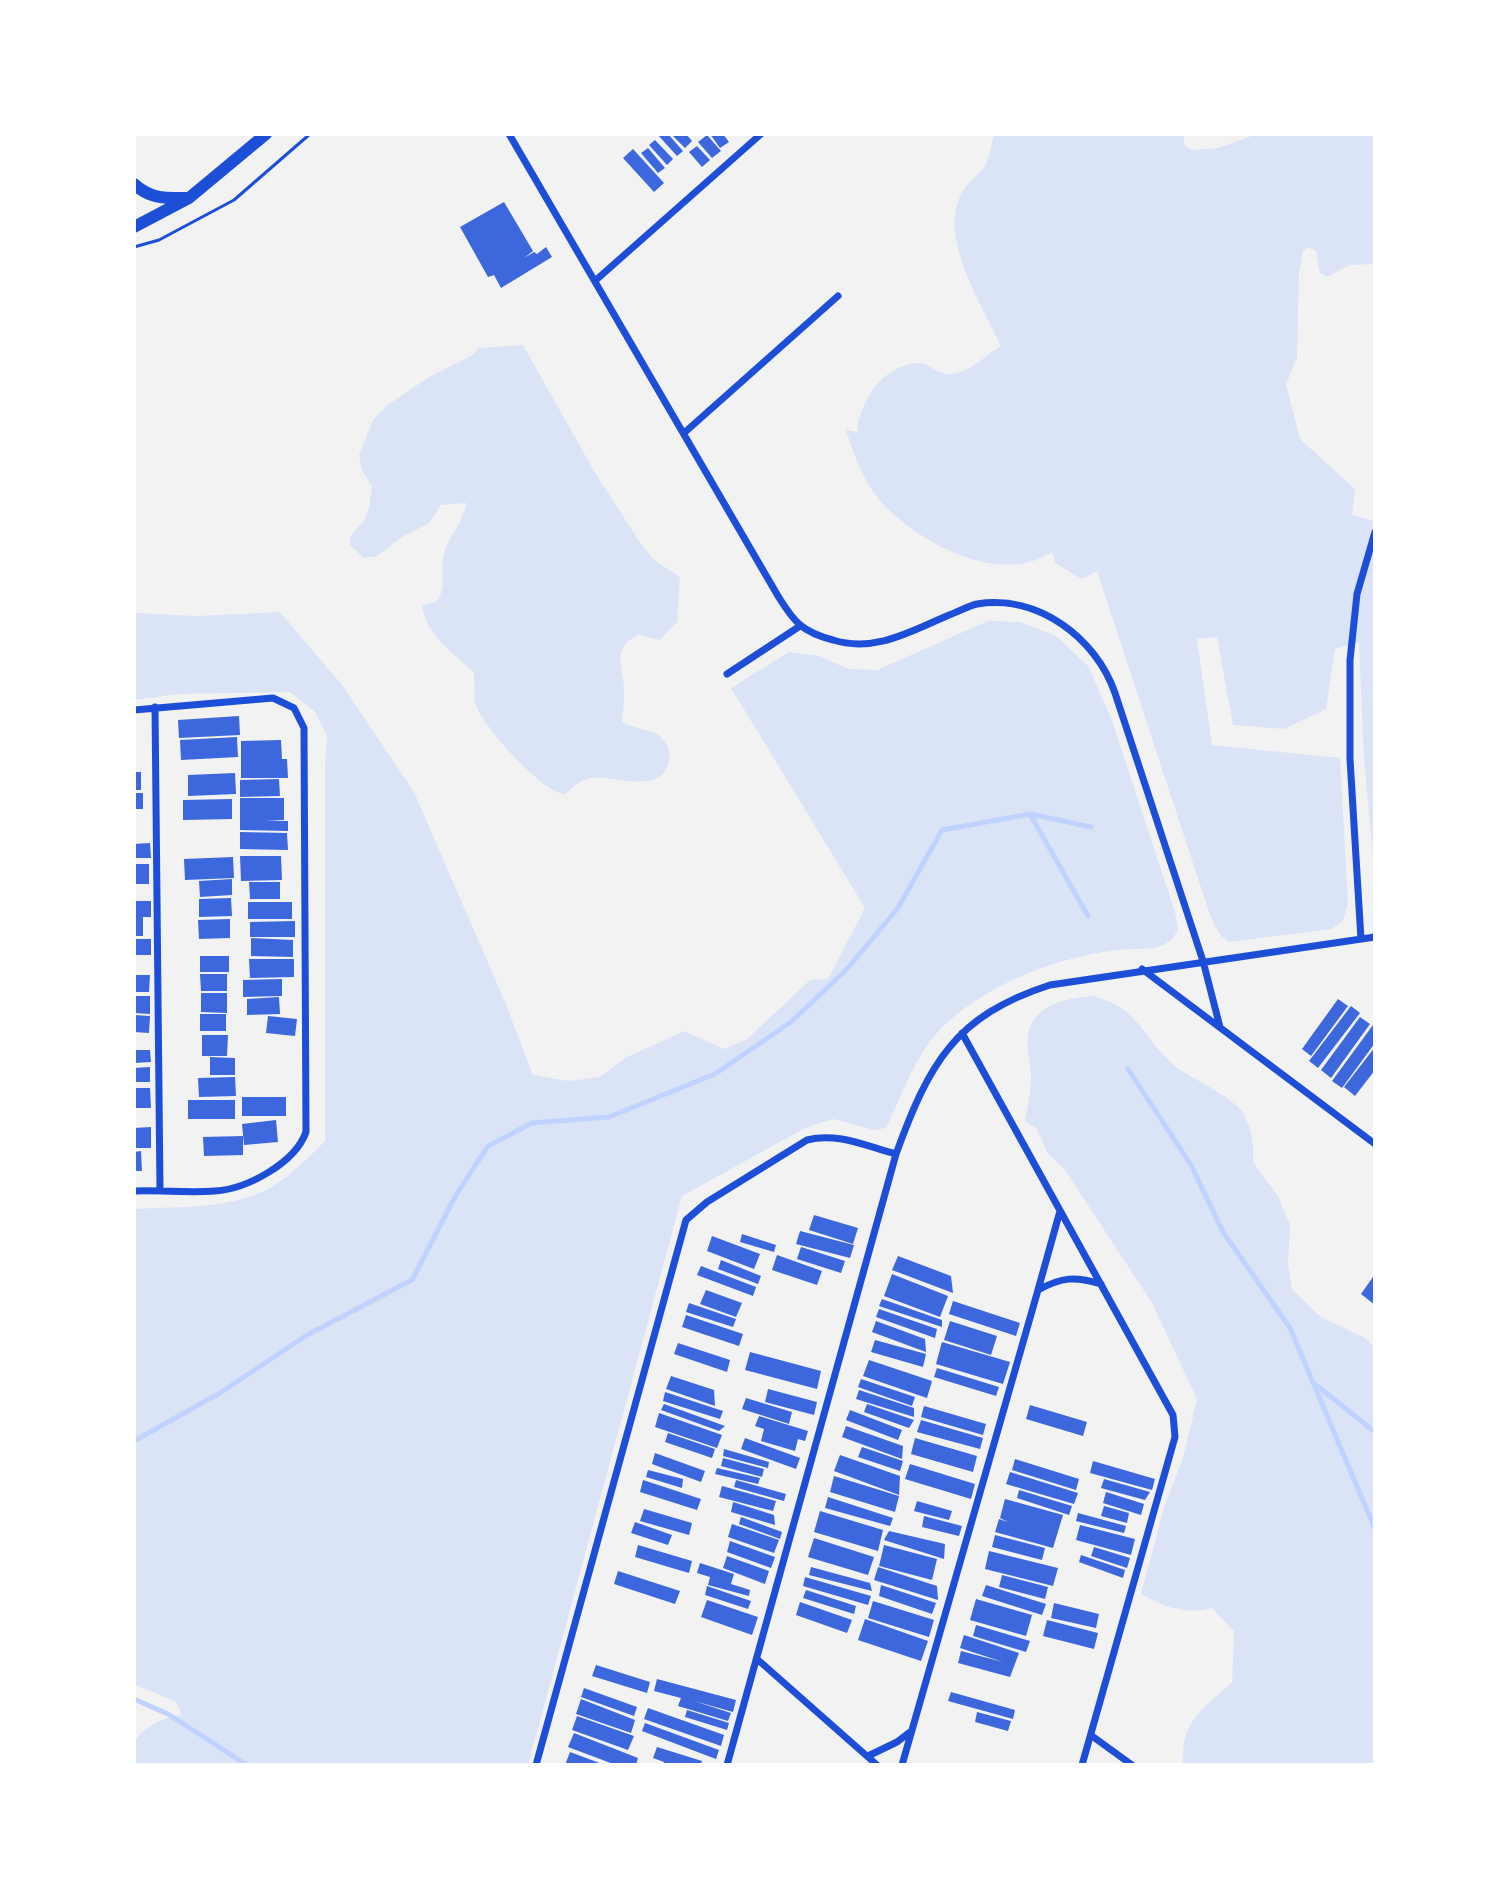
<!DOCTYPE html>
<html>
<head>
<meta charset="utf-8">
<style>
	body { margin:0 }
	#map { position:relative; width:1509px; height:1899px; overflow:hidden; background:#f2f2f2; font-family:Raleway,sans-serif }
	canvas { display:block }
	.frame { position:absolute; inset:0; border:136px solid #fff; pointer-events:none }
</style>
</head>
<body>
<div id="map">
<canvas width="1509" height="1899"></canvas>
<div class="frame"></div>
</div>
<script>
const context = document.querySelector('canvas').getContext('2d');
context.lineJoin = 'round';
function fill(path, color) { context.fillStyle = color; context.fill(path, 'evenodd'); }
function strokePath(path, color, width, dash) { context.strokeStyle = color; context.lineWidth = width; context.lineCap = dash ? 'butt' : 'round'; context.setLineDash(dash || []); context.stroke(path); }
const green = new Path2D(`
	M994 134H1183L1185 146 1192 150 1218 148 1257 134H1375V264L1350 265 1327 277 1320 273 1316 251 1308 247 1303 251 1299 274 1297 358 1286 384 1300 439 1355 489 1352 515 1375 521V879L1364 760 1359 642 1335 649 1326 709 1284 729 1233 725 1217 637 1197 639 1212 745 1340 758 1348 904 1343 920 1332 929 1229 942 1220 935 1210 915 1097 571 1082 579 1055 563 1052 552C1000 586 923 545 885 506 866 487 854 456 846 430L857 432C860 401 882 365 918 363 928 363 937 373 947 374 968 375 984 356 1001 346 983 307 941 242 959 199 964 185 973 180 982 170 990 160 991 146 994 134Z
	M523 345 594 471 639 541 654 560 680 577 677 622 660 640 638 635C612 649 622 663 624 687 625 698 623 710 622 721 634 731 651 727 662 738 668 745 671 753 669 761 662 796 615 775 591 778 580 780 573 787 565 794 544 794 482 726 476 705 473 696 475 683 474 673 455 654 425 634 422 605L436 602C447 588 441 575 443 558 446 538 464 523 466 503L441 505 429 523 402 537 377 556 364 558 350 545V537L365 519 369 508 372 487 362 470 359 455 373 420 386 406 429 377 473 355 479 348Z
	M280 612 342 685 414 792 505 1002 533 1075 569 1081 600 1077 625 1058 684 1031 724 1049 747 1039 810 980 828 979 865 908 731 688 789 652 820 656 848 669 877 670 988 621 1020 622 1056 636 1088 666 1111 718 1175 912 1178 930C1165 954 1144 947 1119 950 1063 956 1001 979 956 1015 915 1048 908 1084 886 1128L874 1130 833 1119 805 1128 682 1196 528 1765H134V1741C147 1725 163 1717 182 1715L176 1702 134 1684V1209C179 1206 234 1210 273 1186 293 1174 309 1157 325 1141V765L327 736 315 712 290 692 178 694 134 700V613L197 616Z
	M1093 996C1143 1008 1145 1046 1182 1071 1196 1080 1236 1100 1243 1113 1252 1129 1254 1144 1253 1162L1278 1196 1290 1225 1288 1264 1292 1289 1321 1317 1365 1338 1375 1348V1765H1183C1180 1721 1203 1709 1232 1682L1234 1631 1212 1608C1185 1615 1165 1607 1141 1594L1164 1507 1183 1458 1197 1399 1152 1303 1065 1170 1047 1152 1037 1129 1025 1121C1027 1107 1031 1092 1031 1077 1031 1064 1025 1047 1028 1034 1034 1004 1067 998 1093 996Z`);
const stream = new Path2D(`
	M1030 814 1088 916
	M1128 1069 1191 1165 1223 1232 1290 1328 1375 1529
	M1316 1385 1375 1432
	M134 1441 220 1393 307 1335 412 1280 456 1195 488 1146 532 1123 609 1117 715 1074 791 1022 847 969 898 908 942 830 1030 814 1091 827
	M134 1699 168 1714 247 1765`);
const building = new Path2D(`
	M657 134H668L683 151 677 156Z
	M671 134H686L692 141 685 148Z
	M710 134H723L729 142 720 148Z
	M707 135 721 151 712 158 698 142Z
	M655 140 673 159 667 165 649 145Z
	M697 146 710 160 702 167 689 152Z
	M648 148 665 168 658 173 641 153Z
	M633 149 664 183 654 192 623 158Z
	M504 202 533 251 524 258 534 252 537 254 546 247 552 257 501 288 494 275 488 277 460 227Z
	M239 716 240 735 179 738 178 720Z
	M237 737 238 757 181 760 180 740Z
	M281 740 282 759H287L288 778H241V741Z
	M134 772H141V790H134Z
	M235 773 236 794 188 796V775Z
	M279 779 280 796 240 797V780Z
	M134 793H143V809H134Z
	M240 798H284V820L265 821H288V831L240 830Z
	M232 799V819L183 820V800Z
	M240 832 287 833 288 850 240 849Z
	M150 843 151 858H134V844Z
	M240 856H281L282 880 241 881Z
	M233 857 234 878 185 880 184 859Z
	M134 864H149V884H134Z
	M232 879V895L200 897 199 881Z
	M249 882H280V899H250Z
	M231 898 232 916 199 917V899Z
	M134 901H151V917H143V936H134Z
	M248 902H292V919H248Z
	M230 919V938L199 939 198 920Z
	M295 921V937H250V922Z
	M251 938 293 940V957L251 956Z
	M134 939H151V955H134Z
	M200 956H229V972H200Z
	M249 959H294V977L250 978Z
	M200 974H227V991H201Z
	M134 975H150L149 992H134Z
	M282 979V996L243 997V980Z
	M201 993H227V1013L201 1012Z
	M134 996H150V1014L134 1013Z
	M279 997 280 1014 247 1015V999Z
	M1338 999 1348 1006 1311 1056 1302 1049Z
	M1351 1006 1360 1013 1318 1068 1309 1061Z
	M200 1014H226V1031H200Z
	M134 1015 150 1016 149 1033 134 1032Z
	M268 1016 297 1019 295 1036 266 1033Z
	M1360 1017 1370 1024 1331 1078 1321 1070Z
	M1373 1025 1375 1043 1342 1088 1332 1081Z
	M202 1035H228L227 1056H202Z
	M1375 1047V1070L1355 1096 1344 1087Z
	M134 1050H150L151 1062 134 1063Z
	M210 1057 235 1058V1075H210Z
	M150 1067V1082H134V1068Z
	M235 1077 236 1096 199 1097 198 1078Z
	M134 1088H150L151 1108H134Z
	M242 1097H286V1116H242Z
	M188 1100H235V1119H188Z
	M276 1120 278 1142 244 1145 242 1124Z
	M151 1127V1148H134V1128Z
	M243 1136V1155L204 1156 203 1137Z
	M141 1151 142 1171H134V1152Z
	M814 1215 858 1228 853 1244 809 1230Z
	M800 1231 854 1245 850 1258 796 1244Z
	M742 1234 776 1245 774 1252 740 1242Z
	M712 1236 760 1254 754 1269 707 1251Z
	M801 1247 845 1261 841 1273 797 1259Z
	M777 1255 822 1271 817 1285 772 1270Z
	M898 1256 951 1276 953 1293 892 1270Z
	M721 1260 761 1276 758 1284 718 1269Z
	M701 1266 756 1287 753 1296 697 1275Z
	M892 1274 948 1296 940 1317 884 1296Z
	M1375 1274V1305L1361 1294Z
	M706 1290 742 1303 736 1317 700 1304Z
	M882 1299 942 1320V1327L879 1306Z
	M953 1301 1020 1323 1016 1336 949 1314Z
	M689 1303 736 1319 733 1327 686 1312Z
	M879 1309 937 1329 935 1338 876 1317Z
	M686 1315 743 1334 739 1346 682 1327Z
	M876 1321 925 1339 926 1352 872 1332Z
	M950 1321 997 1336 991 1355 944 1340Z
	M875 1340 926 1354 923 1367 871 1352Z
	M942 1342 1010 1362 1003 1384 936 1364Z
	M678 1343 730 1360 727 1372 674 1354Z
	M750 1352 821 1371 817 1389 745 1370Z
	M869 1360 932 1381 927 1398 863 1376Z
	M937 1368 999 1387 996 1396 934 1377Z
	M671 1376 714 1390 715 1406 666 1389Z
	M861 1379 915 1397 912 1406 858 1387Z
	M768 1389 817 1402 814 1415 765 1402Z
	M859 1390 914 1408V1417L856 1399Z
	M665 1392 723 1411 720 1419 663 1401Z
	M746 1398 792 1412 789 1424 742 1409Z
	M664 1404 725 1426 719 1431 661 1410Z
	M867 1404 914 1420 909 1428 864 1412Z
	M1030 1405 1087 1422 1083 1436 1026 1419Z
	M924 1406 986 1424 983 1435 921 1417Z
	M850 1410 902 1430 898 1440 846 1420Z
	M659 1413 722 1435 717 1448 655 1427Z
	M759 1416 808 1431 805 1441 798 1439 795 1451 761 1441 764 1429 755 1426Z
	M921 1420 983 1438 980 1449 917 1432Z
	M846 1426 903 1446 902 1459 842 1437Z
	M668 1433 715 1449 712 1458 665 1442Z
	M745 1438 800 1458 796 1469 741 1449Z
	M915 1438 977 1456 973 1472 911 1454Z
	M862 1447 903 1461 900 1471 858 1457Z
	M724 1449 769 1462 768 1468 723 1456Z
	M655 1453 705 1471 701 1482 652 1464Z
	M840 1455 900 1476 899 1495 834 1471Z
	M723 1458 764 1469 762 1477 721 1466Z
	M1015 1459 1079 1479 1076 1490 1012 1470Z
	M1093 1461 1155 1479 1152 1490 1090 1473Z
	M910 1464 975 1484 971 1499 905 1479Z
	M717 1468 760 1478 758 1484 715 1474Z
	M648 1470 683 1479 682 1488 646 1477Z
	M1010 1472 1078 1493 1074 1504 1006 1484Z
	M834 1476 899 1496 895 1512 830 1492Z
	M1104 1479 1150 1492 1145 1500 1101 1488Z
	M643 1480 701 1499 697 1510 640 1492Z
	M736 1480 786 1494 784 1501 734 1487Z
	M722 1486 776 1501 773 1511 719 1497Z
	M1019 1490 1072 1506 1069 1515 1017 1498Z
	M1106 1492 1144 1504 1141 1515 1103 1503Z
	M828 1497 893 1518 890 1526 825 1508Z
	M1005 1499 1063 1515 1053 1548 995 1532 999 1519 1008 1522 1000 1518Z
	M917 1501 952 1511 949 1520 914 1511Z
	M733 1502 774 1515 775 1525 731 1512Z
	M1104 1506 1129 1513 1127 1523 1101 1516Z
	M644 1509 692 1523 689 1535 640 1521Z
	M820 1511 883 1530 878 1551 814 1532Z
	M1078 1513 1126 1526 1124 1533 1076 1521Z
	M924 1516 962 1526 959 1536 922 1527Z
	M741 1517 782 1532 780 1539 739 1524Z
	M635 1522 672 1535 668 1545 631 1533Z
	M732 1524 779 1540 774 1553 728 1537Z
	M1080 1525 1135 1539 1131 1555 1076 1540Z
	M889 1531 945 1544 944 1559 884 1540Z
	M995 1535 1045 1548 1042 1560 992 1547Z
	M814 1538 874 1557 868 1575 808 1557Z
	M730 1541 775 1557 771 1568 727 1552Z
	M638 1545 692 1561 689 1573 635 1557Z
	M884 1545 937 1559 932 1580 879 1566Z
	M1094 1547 1130 1558 1127 1568 1091 1556Z
	M989 1551 1058 1568 1053 1586 985 1569Z
	M1081 1555 1125 1570 1123 1578 1079 1562Z
	M727 1556 769 1571 765 1584 723 1568Z
	M700 1563 734 1574 731 1584 750 1590 749 1596 708 1585 710 1577 697 1573Z
	M811 1567 870 1583 872 1591 809 1575Z
	M878 1567 937 1586 938 1600 874 1580Z
	M618 1571 680 1591 675 1604 614 1584Z
	M1002 1575 1048 1587 1045 1599 999 1587Z
	M805 1577 871 1596 868 1605 803 1586Z
	M881 1585 936 1603 932 1614 879 1596Z
	M986 1585 1046 1604 1042 1615 982 1596Z
	M707 1586 751 1601 748 1609 705 1595Z
	M806 1590 856 1606 854 1614 803 1598Z
	M976 1599 1032 1615 1026 1636 970 1620Z
	M707 1600 758 1617 752 1635 701 1617Z
	M873 1601 934 1620 929 1637 868 1618Z
	M800 1602 852 1620 847 1633 796 1615Z
	M1054 1603 1099 1614 1096 1628 1051 1618Z
	M865 1619 928 1641 921 1661 858 1640Z
	M1047 1620 1098 1633 1094 1649 1043 1636Z
	M976 1625 1030 1641 1026 1652 973 1636Z
	M964 1635 1019 1653 1010 1677 958 1663 961 1651 1003 1662 960 1648Z
	M596 1665 650 1682 647 1693 592 1676Z
	M657 1679 736 1700 733 1712 694 1701 731 1713 728 1721 678 1706 681 1698 654 1691Z
	M584 1688 637 1707 634 1716 581 1697Z
	M951 1692 1015 1710 1013 1719 948 1701Z
	M581 1699 635 1720 631 1733 576 1714Z
	M648 1708 724 1735 721 1746 644 1719Z
	M687 1710 729 1723 727 1730 685 1717Z
	M977 1712 1011 1721 1008 1731 975 1722Z
	M577 1716 634 1736 628 1750 572 1730Z
	M645 1723 719 1750 716 1759 642 1731Z
	M574 1733 638 1758 636 1765H616L568 1747Z
	M657 1747 702 1761 701 1765H663L664 1762 653 1758Z
	M570 1752 605 1765H565Z`);
const path = new Path2D(`
	M134 247 159 240 234 200 310 134`);
const minor = new Path2D(`
	M509 134 778 596C794 622 802 632 833 640 875 653 911 631 949 615 958 612 968 606 977 604 1038 594 1096 638 1115 693L1203 961 1220 1027
	M596 280 761 134
	M684 433 838 296
	M727 674 800 626
	M155 707 160 1190
	M134 710 273 698 294 708 304 728 306 1132C295 1163 247 1189 215 1191 188 1193 161 1190 134 1191
	M1361 939 1350 759V660L1357 594 1375 532
	M1142 969 1375 1144
	M962 1033 1173 1415 1175 1437 1082 1765
	M1060 1211 1038 1290C1062 1277 1075 1276 1101 1284
	M757 1659 877 1765
	M1092 1736 1132 1765
	M868 1756 897 1742 910 1732
	M536 1765 686 1220 707 1202 807 1140C837 1132 866 1146 896 1154
	M727 1765 896 1154C929 1064 954 1016 1050 985L1375 937
	M902 1765 1038 1290`);
const primary = new Path2D(`
	M134 184C150 199 165 198 186 198
	M134 227 189 198 266 134`);
fill(green, '#dbe4f7');
strokePath(stream, '#bfd3fe', 5);
fill(building, '#3d67dc');
strokePath(path, '#1d4ed8', 3);
strokePath(minor, '#1d4ed8', 7);
strokePath(primary, '#1d4ed8', 12);
</script>
</body>
</html>
